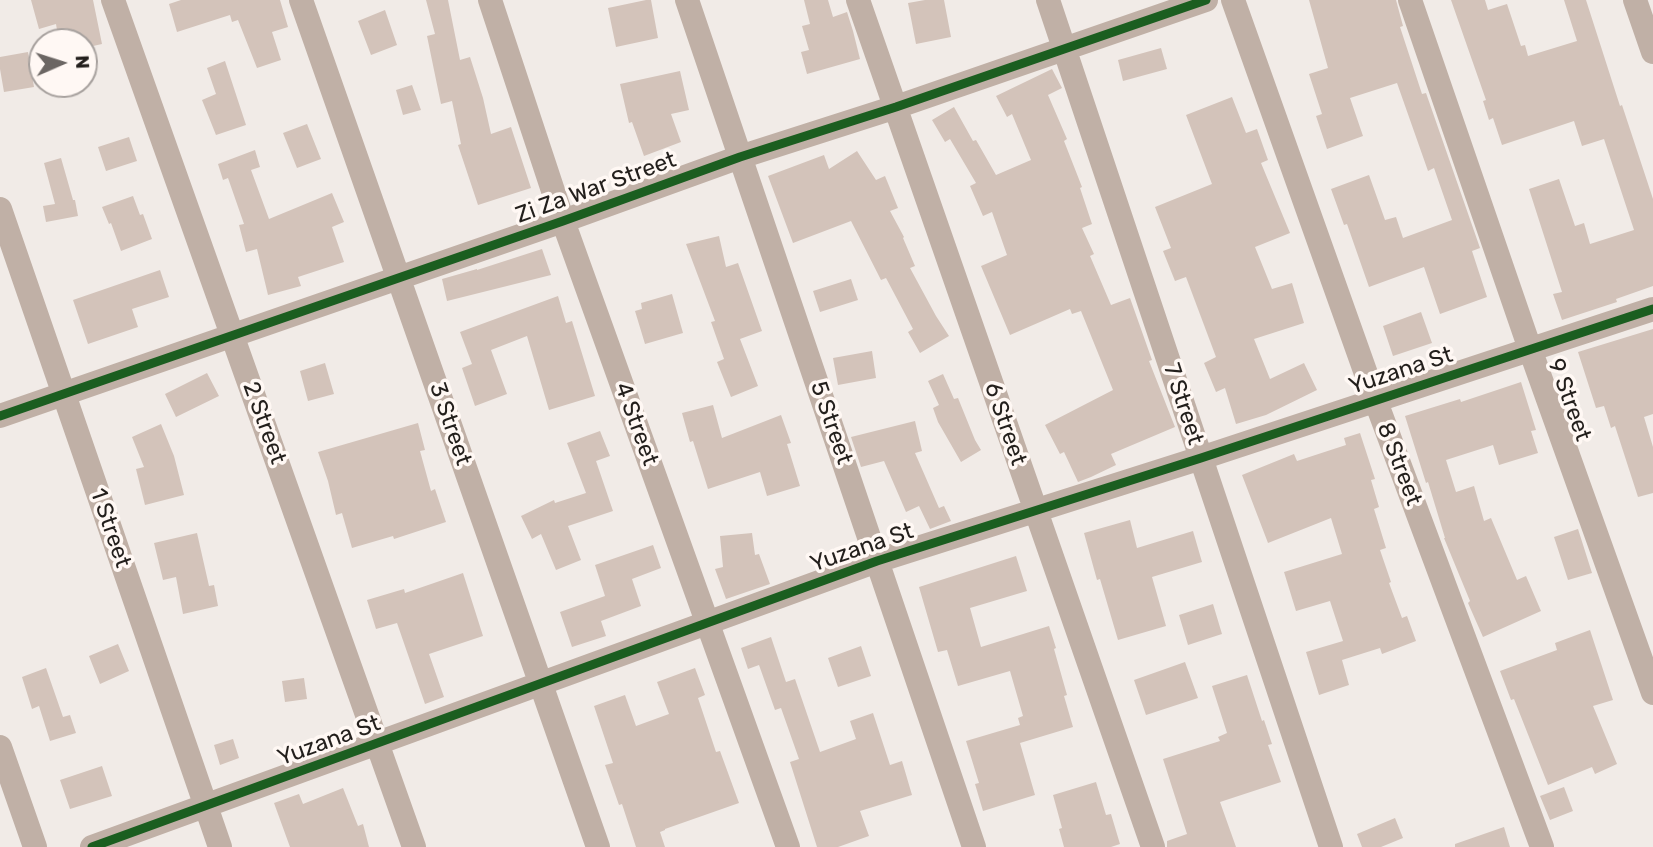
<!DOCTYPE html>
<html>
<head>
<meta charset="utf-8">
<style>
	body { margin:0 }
	#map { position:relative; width:1653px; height:847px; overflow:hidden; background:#f1ebe7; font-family:Rubik,sans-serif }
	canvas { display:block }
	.north { position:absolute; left:28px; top:28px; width:70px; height:70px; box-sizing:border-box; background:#fff8f4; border:2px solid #a7a19e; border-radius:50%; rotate:87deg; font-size:19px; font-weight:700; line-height:28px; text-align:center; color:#231f1c }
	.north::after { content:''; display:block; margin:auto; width:24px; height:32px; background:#6b6663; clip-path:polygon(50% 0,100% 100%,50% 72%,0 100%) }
</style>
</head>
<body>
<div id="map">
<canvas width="1653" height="847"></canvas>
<div class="north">N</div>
</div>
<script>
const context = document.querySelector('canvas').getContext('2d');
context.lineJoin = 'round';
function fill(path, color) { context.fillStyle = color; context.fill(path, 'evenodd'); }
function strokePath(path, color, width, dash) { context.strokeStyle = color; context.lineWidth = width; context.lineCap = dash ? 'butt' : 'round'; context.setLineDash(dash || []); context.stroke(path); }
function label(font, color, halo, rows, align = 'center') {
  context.font = font + ' Rubik,sans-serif'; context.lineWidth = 7; context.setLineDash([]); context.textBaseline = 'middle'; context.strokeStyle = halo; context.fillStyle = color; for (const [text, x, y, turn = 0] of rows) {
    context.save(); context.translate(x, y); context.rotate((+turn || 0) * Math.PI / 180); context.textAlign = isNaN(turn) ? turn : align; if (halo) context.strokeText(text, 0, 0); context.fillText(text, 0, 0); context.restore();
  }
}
const building = new Path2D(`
	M31 0H84V1V0H93L102 44 84 48V42H59L56 24 39 29Z
	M181 0H280L288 27 272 32 281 60 257 68 238 20 232 22 230 15 177 32 169 4Z
	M426 0H448L460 60 470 57 483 98 491 134 511 127 531 188 478 205 458 145 461 144 452 101 441 104 427 36 435 34Z
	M646 0H651L658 38 616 47 608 8Z
	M804 0H828L833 17 847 12 853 31 860 59 807 74 801 52 809 50 802 26 810 24Z
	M925 0H944L951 37 916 44 908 3Z
	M1309 0H1396L1403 26 1400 27 1422 94 1426 93 1480 248 1472 251 1487 297 1440 314 1424 267 1369 287 1347 224 1344 225 1331 189 1369 175 1385 220 1396 217 1403 238 1452 220 1434 168 1428 171 1397 83 1350 98 1363 136 1327 149 1316 116 1322 114 1309 74 1328 68Z
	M1451 0H1485L1488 10 1507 4 1521 46 1525 45 1528 56 1577 41 1564 0H1586L1620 106 1622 105 1653 199V286L1616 299 1617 302 1562 320 1553 294 1562 292 1529 189 1559 179 1575 226 1584 223 1590 244 1634 230 1604 139 1582 146 1574 121 1502 145 1493 118 1489 120 1483 101 1486 100Z
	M385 10 397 45 371 55 358 21Z
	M1161 48 1167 69 1123 81 1118 60Z
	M28 52 34 87 4 92 0 69V57Z
	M225 61 246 125 216 135 202 100 216 94 207 68Z
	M1052 69 1062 88 1048 95 1067 139 1064 141 1082 187 1080 188 1092 224 1082 228 1094 254 1090 256 1111 305 1130 298 1152 360 1149 361 1175 427 1111 454 1116 465 1091 477 1078 482 1064 452 1060 454 1045 425 1113 390 1081 311 1072 314 1070 309 1010 335 981 266 1007 255 992 212 983 216 970 186 976 183 950 139 945 142 932 120 954 107 973 141 976 140 996 175 1031 160 1012 114 1007 117 996 96Z
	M680 71 689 110 671 114 681 142 644 156 632 122 629 123 620 84Z
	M412 85 421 110 403 115 396 90Z
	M1232 97 1246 133 1257 129 1268 160 1261 163 1290 233 1255 247 1272 289 1292 283 1304 323 1254 339 1270 379 1304 363 1317 390 1266 415 1236 424 1225 388 1216 392 1204 363 1216 357 1186 277 1175 281 1163 251 1171 248 1155 207 1212 184 1186 115Z
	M307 124 321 159 297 168 283 133Z
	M129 137 137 161 106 171 98 147Z
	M255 150 260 167 251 170 269 219 332 193 344 222 332 227 344 262 298 277 301 286 268 295 257 249 246 252 239 225 244 224 228 178 223 180 218 164Z
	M857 151 876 180 885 176 898 208 890 211 904 237 903 238 915 266 910 268 936 316 949 336 920 353 908 332 913 329 886 278 881 280 851 221 793 243 768 176 824 155 829 169Z
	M61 158 73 200H75L78 216 46 222 43 206 55 204 44 163Z
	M133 196 140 215 143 214 152 239 121 251 111 223 109 224 102 207Z
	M719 236 726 267 738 263 762 331 740 339 758 386 731 397 717 362 724 359 711 322 715 321 686 244Z
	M542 249 551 275 447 301 442 279 477 269V270Z
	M160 270 169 297 132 309 138 327 88 344 73 300Z
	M851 279 858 300 820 312 813 291Z
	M672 294 683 333 645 344 635 311 642 309 641 303Z
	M558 296 566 323 572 321 595 396 549 410 527 336 491 350 507 394 475 406 462 368 472 364 460 332Z
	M1421 312 1432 343 1393 356 1383 326Z
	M1653 329V414L1644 417 1653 447V493L1638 497 1615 426 1611 428 1604 406 1596 408 1578 352Z
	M872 351 876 378 838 385 833 358Z
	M325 363 334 394 308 401 300 371Z
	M207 373 219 396 176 417 165 394Z
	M943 374 954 399 958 398 975 440 981 450 961 462 938 422 933 408 939 405 928 381Z
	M1521 382 1536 430 1531 431 1538 453 1499 465 1493 445 1446 460 1456 492 1474 486 1484 521 1491 518 1517 580 1526 576 1541 611 1483 637 1468 603 1470 601 1444 538H1445L1428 482 1426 483 1405 416 1460 399 1461 402Z
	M713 405 722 438 781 415 791 443 787 444 800 486 767 496 760 472 708 489 693 441 690 442 682 413Z
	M915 421 922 451 915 453 939 508 944 506 951 521 930 529 919 506 906 512 884 461 861 467 851 437Z
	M418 423 425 450 420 451 431 491 435 489 446 522 394 539 393 536 352 548 342 513 336 515 328 481 318 452Z
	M161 424 174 456 184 495 145 505 136 469 144 467 132 437Z
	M600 431 610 456 596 461 613 511 568 526 581 560 556 570 541 534 532 539 521 516 554 500 555 503 586 493 567 443Z
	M1360 433 1375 479 1371 480 1379 507 1374 509 1386 548 1380 550 1391 582 1389 583 1402 618 1407 616 1416 641 1382 654 1380 648 1342 660 1349 685 1319 695 1306 652 1343 641 1330 601 1296 611 1284 572 1342 554 1331 518 1268 543 1242 475 1294 454 1297 461 1346 445 1344 438Z
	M1130 520 1137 548 1193 531 1202 562 1152 577 1166 626 1118 640 1100 579 1097 580 1084 533Z
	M1578 529 1592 573 1568 580 1554 537Z
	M197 533 209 586 214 585 218 606 183 614 176 577 163 580 154 543Z
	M752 533 755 555 759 554 770 584 726 599 715 569 723 567 720 536Z
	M653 545 661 568 632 579 641 606 601 621 606 636 572 647 560 612 605 596 595 565Z
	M1016 556 1027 591 970 608 981 647 1049 626 1056 648 1054 649 1067 695 1064 696 1073 727 1020 743 1035 795 983 811 975 784 979 783 966 741 1020 725 1018 718 1023 716 1010 671 958 686 947 650 938 652 919 587Z
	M463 573 483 636 429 654 444 697 425 704 397 623 376 629 367 600 404 589 405 593Z
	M1213 604 1222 634 1188 645 1179 615Z
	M1590 630 1613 700 1593 706 1617 764 1595 774 1592 767 1548 785 1514 699 1511 700 1500 671 1557 650 1555 643Z
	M771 637 786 682 795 679 820 752 856 739 850 721 873 713 890 765 902 761 912 795 860 811 869 836 838 847H817L790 762 799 759 781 708 775 710 759 665 748 669 741 648Z
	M118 644 129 671 100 684 89 656Z
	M861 646 871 676 838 687 828 658Z
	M1185 662 1198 698 1146 715 1134 680Z
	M46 668 63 717 70 715 76 733 50 741 39 706 32 709 22 677Z
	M695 668 705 695 698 698 716 752 720 751 739 803 665 829V830L660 832 665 847H636L622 804 619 805 605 765 613 763 594 706 625 695 636 726 669 714 657 682Z
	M1247 675 1262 721 1264 720 1272 744 1268 745 1281 782 1220 802 1236 847H1167V841L1187 834 1163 759 1220 741 1218 737 1227 733 1212 686Z
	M304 678 307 699 285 702 282 681Z
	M233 739 239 758 220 765 214 745Z
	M102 766 112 796 70 809 60 780Z
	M1096 782 1106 815 1111 814 1120 844 1111 847H1064L1059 829 1062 828 1053 795Z
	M1564 787 1573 811 1550 820 1540 796Z
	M343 788 358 826 363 824 369 847H290L274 803 299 794 303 804Z
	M1395 818 1403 838 1381 847H1362L1357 834Z
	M1504 827 1510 847H1455V844Z`);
const minor = new Path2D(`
	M113 0 414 847
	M301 0 598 847
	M490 0 563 221 788 847
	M687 0 974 847
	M858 0 1153 847
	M1048 0 1331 847
	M1233 0 1375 399 1542 847
	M1410 0 1530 349 1653 693
	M1635 0 1653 52
	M0 209 220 847
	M0 416 563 221 740 157 896 107 1206 0
	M0 747 35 847
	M92 847 877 561 1201 458 1653 309`);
const cycleway = new Path2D(`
	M0 416 563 221 740 157 896 107 1206 0
	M92 847 877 561 1201 458 1653 309`);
const streetNames = [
	["Zi Za War Street",596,188,-20],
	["Yuzana St",1401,371,-18],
	["9 Street",1569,400,70],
	["7 Street",1183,404,72],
	["2 Street",264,423,70],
	["5 Street",831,423,71],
	["3 Street",450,424,71],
	["4 Street",636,424,70],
	["6 Street",1005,424,71],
	["8 Street",1399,464,69],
	["1 Street",110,528,71],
	["Yuzana St",862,548,-19],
	["Yuzana St",329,741,-20]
];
fill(building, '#d3c3ba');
strokePath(minor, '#c0b0a6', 24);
strokePath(cycleway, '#1b5e20', 9);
label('23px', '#231f1c', '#fff8f4', streetNames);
</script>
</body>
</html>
